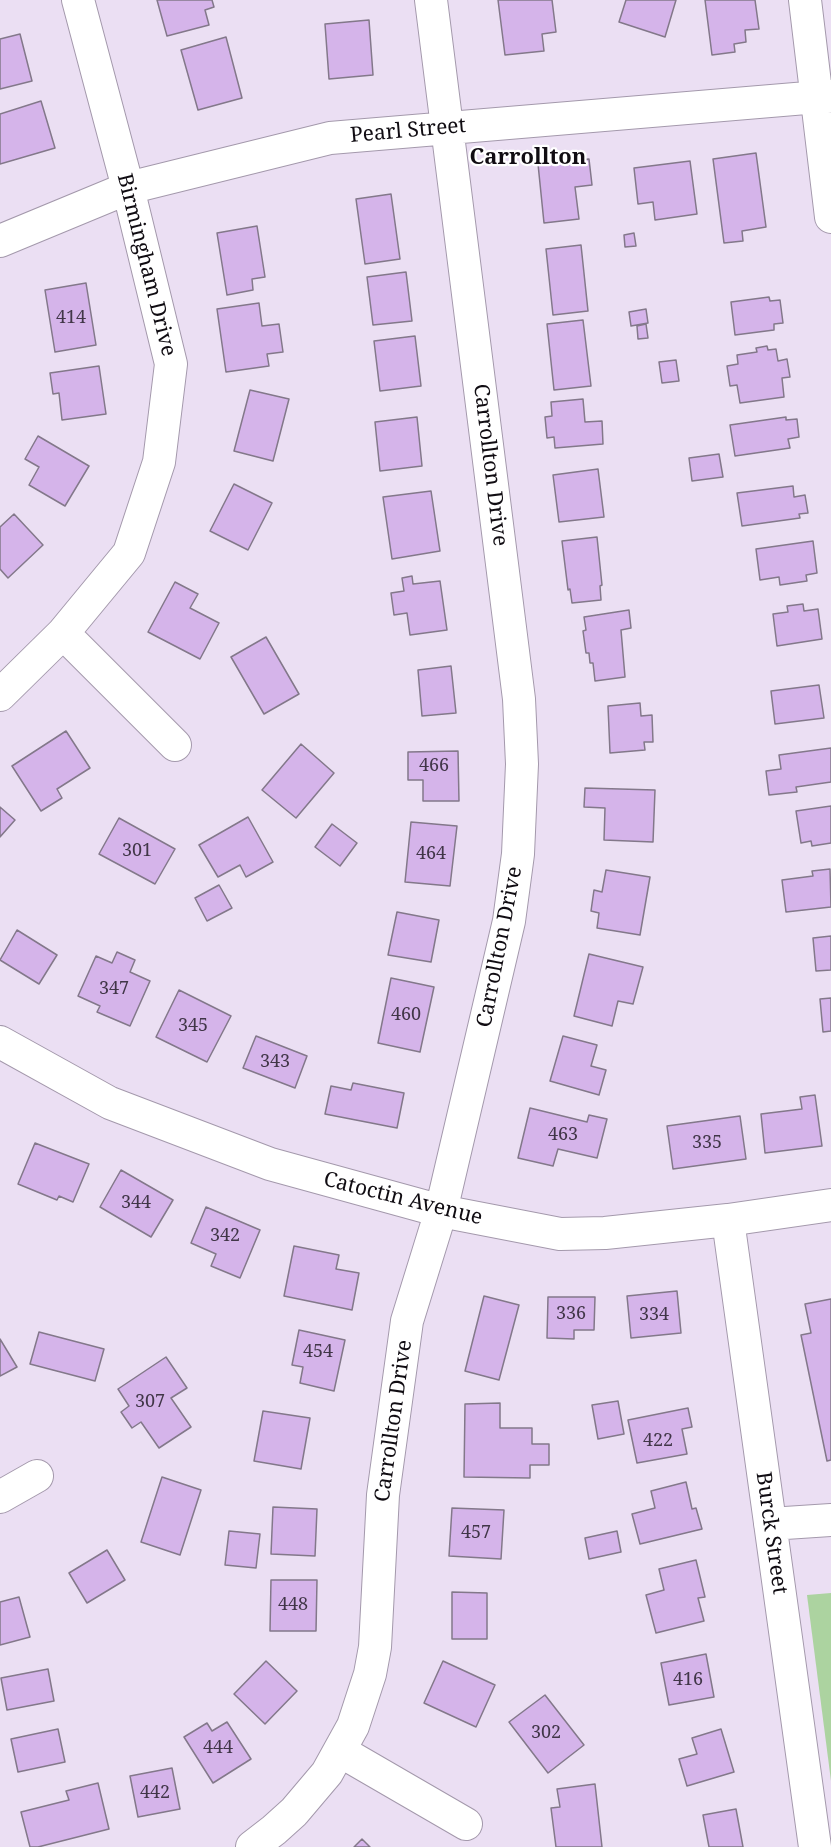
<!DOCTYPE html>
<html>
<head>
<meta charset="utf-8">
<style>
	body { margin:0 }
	canvas { display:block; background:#ebdff3 }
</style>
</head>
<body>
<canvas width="831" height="1847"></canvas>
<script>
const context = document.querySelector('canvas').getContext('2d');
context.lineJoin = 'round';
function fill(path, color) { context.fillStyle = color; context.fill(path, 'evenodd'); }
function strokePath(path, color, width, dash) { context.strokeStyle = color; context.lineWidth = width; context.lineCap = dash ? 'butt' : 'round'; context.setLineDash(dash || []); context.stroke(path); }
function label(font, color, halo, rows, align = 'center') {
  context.font = font + ' "Noto Serif",serif'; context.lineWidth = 4.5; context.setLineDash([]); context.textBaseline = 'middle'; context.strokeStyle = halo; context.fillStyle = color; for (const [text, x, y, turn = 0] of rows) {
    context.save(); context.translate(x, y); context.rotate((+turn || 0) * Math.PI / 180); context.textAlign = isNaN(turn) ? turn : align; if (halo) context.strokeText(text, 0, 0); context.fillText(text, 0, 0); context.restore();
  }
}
const green = new Path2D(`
	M831 1593V1781L807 1595Z`);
const building = new Path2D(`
	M157 0H212L214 7 205 10 209 25 167 36Z
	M498 0H552L556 32 542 34 544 51 505 55Z
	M626 0H676L665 37 619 22Z
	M705 0H755L759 29 745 30 746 42 734 44 735 52 712 55Z
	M369 20 373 75 329 79 325 24Z
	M20 34 32 81 0 89V39Z
	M226 37 242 98 198 110 181 50Z
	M41 101 55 148 0 164V114Z
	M756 153 766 227 742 231 743 241 724 243 713 159Z
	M589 159 592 185 575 187 579 219 544 223 538 164Z
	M690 161 697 214 655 220 653 202 638 204 634 168Z
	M391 194 400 259 365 264 356 199Z
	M257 226 265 277 252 279 253 290 227 295 217 233Z
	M634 233 636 246 625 247 624 235Z
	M581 245 588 311 553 315 546 249Z
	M406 272 412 321 373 325 367 277Z
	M86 283 96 345 55 352 45 290Z
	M769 297 770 301 780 300 783 323 774 324V330L735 335 731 302Z
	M259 303 262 326 279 324 283 352 267 354 269 366 226 372 217 309Z
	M646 309 648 323 631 326 629 312Z
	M583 320 591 386 554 390 547 324Z
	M646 324 648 338 638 339 637 326Z
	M415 336 421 386 380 391 374 341Z
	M767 346 768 350 776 349 778 361 787 359 790 377 782 378 784 397 740 403 737 385 730 386 727 366 738 364 737 355 757 352 756 348Z
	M676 360 679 381 662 383 659 362Z
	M99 366 106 414 62 420 59 393 53 394 50 373Z
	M250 390 289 399 273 461 234 451Z
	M583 399 585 422 602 421 603 444 555 448 554 437 547 438 545 417 552 416 551 402Z
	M417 417 422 466 380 471 375 422Z
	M786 417V420L797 419 799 437 788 439 790 448 735 456 730 425Z
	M38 436 89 466 65 506 29 485 39 467 25 459Z
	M719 454 723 477 692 481 689 458Z
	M598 469 604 517 559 522 553 475Z
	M234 484 272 503 248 550 210 531Z
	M793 486 794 497 805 495 808 513 799 514 800 518 742 526 737 493Z
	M431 491 440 551 392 559 383 497Z
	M14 514 43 545 8 578 0 569V527Z
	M597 537 602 585 600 586 601 600 572 603 570 589 568 590 562 541Z
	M813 541 817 573 806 575 807 581 780 585 779 577 760 580 756 549Z
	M412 576 413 584 440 581 447 630 410 635 407 613 394 615 391 593 404 591 402 578Z
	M175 582 198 594 190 608 219 623 200 659 148 632Z
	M803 604 804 611 818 609 822 639 777 646 773 614 788 612 787 606Z
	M629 610 631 628 621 630 625 677 595 681 593 663H590L589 653H586L583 631 586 630 584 617Z
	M266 637 299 694 264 714 231 657Z
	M451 666 456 713 422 716 418 670Z
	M819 685 824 718 775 724 771 691Z
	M640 703 641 716 652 715 653 742H644L645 750 610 753 608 706Z
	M66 731 90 768 57 789 62 798 41 811 12 766Z
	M301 744 334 773 296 818 262 790Z
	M831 748V782L796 787 797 792 769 795 766 771 781 769 779 755Z
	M458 751 459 801H423V780H408V752Z
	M585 788 655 790 653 842 604 840 605 808 584 807Z
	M831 806V843L812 846 811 841 801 843 796 811Z
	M0 807 15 820 0 837Z
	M248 817 273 862 246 877 240 865 218 877 199 845Z
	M119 818 175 849 155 884 99 854Z
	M411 822 457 826 450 886 405 882Z
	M332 824 357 843 340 866 315 847Z
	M830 869 831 907 786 912 782 880 813 876 812 871Z
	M606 870 650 877 640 935 597 928 599 913 591 911 594 890 602 892Z
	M219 885 232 908 207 921 195 898Z
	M397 912 439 920 431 962 388 955Z
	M17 930 57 955 39 984 0 960Z
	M831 936V970L816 971 813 938Z
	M117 952 135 960 130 972 150 981 130 1026 97 1012 100 1006 78 996 96 956 112 963Z
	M589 954 643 967 633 1004 618 1001 612 1026 574 1016Z
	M391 978 434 987 420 1052 378 1043Z
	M179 990 231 1016 207 1062 156 1037Z
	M831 998V1031L823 1032 820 999Z
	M256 1036 307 1056 295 1088 243 1068Z
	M563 1036 597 1045 591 1066 606 1070 599 1095 550 1081Z
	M353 1083 404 1093 397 1128 325 1114 331 1086 351 1090Z
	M815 1095 822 1146 765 1153 761 1114 802 1109 800 1097Z
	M530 1108 587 1122 589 1115 607 1119 597 1158 558 1149 553 1166 518 1158Z
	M740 1116 746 1159 673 1169 667 1126Z
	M35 1143 89 1164 73 1202 59 1196 57 1200 18 1184Z
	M121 1170 173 1200 151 1237 100 1207Z
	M206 1207 260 1230 240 1278 211 1266 216 1254 191 1243Z
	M294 1246 339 1255 336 1269 359 1273 352 1310 284 1296Z
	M677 1291 681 1333 631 1338 627 1296Z
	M484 1296 519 1305 499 1380 465 1371Z
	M548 1297H595L594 1330H574V1339L547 1338Z
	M831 1299V1460L827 1461 801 1335 811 1333 805 1304Z
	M299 1330 345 1340 334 1391 300 1383 303 1367 292 1365Z
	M39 1332 104 1349 95 1381 30 1364Z
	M0 1339 17 1367 0 1376Z
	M166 1357 187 1388 171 1398 191 1427 159 1448 141 1422 132 1428 121 1412 129 1406 118 1389Z
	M618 1401 624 1434 598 1439 592 1405Z
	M500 1403V1428H532V1444H549V1465H530V1478L464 1477 465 1404Z
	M688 1408 692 1427 682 1429 687 1454 637 1463 628 1420Z
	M263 1411 310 1418 301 1469 254 1461Z
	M162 1477 201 1490 180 1555 141 1542Z
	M686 1482 692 1509 696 1508 702 1529 640 1544 632 1514 655 1508 651 1491Z
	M273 1507 317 1509 315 1556 271 1554Z
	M452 1508 504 1510 501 1559 449 1556Z
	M229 1531 260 1534 256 1568 225 1565Z
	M617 1531 621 1552 589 1559 585 1538Z
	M107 1550 125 1580 87 1603 69 1573Z
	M696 1560 705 1597 698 1598 704 1621 656 1633 646 1595 664 1590 659 1569Z
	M271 1580H317L316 1631H270Z
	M452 1592 487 1593V1639H452Z
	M19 1597 30 1637 0 1645V1602Z
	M706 1654 714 1697 669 1705 661 1663Z
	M266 1661 297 1691 265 1724 234 1694Z
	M443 1661 495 1685 476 1727 424 1703Z
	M48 1669 54 1701 7 1710 1 1678Z
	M545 1695 584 1745 548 1773 509 1722Z
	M227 1722 251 1759 213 1783 184 1737 207 1723 212 1731Z
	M58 1729 65 1762 18 1772 11 1739Z
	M721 1729 734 1772 687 1786 679 1759 697 1754 692 1738Z
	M172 1768 180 1809 138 1817 130 1776Z
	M98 1783 109 1829 38 1847H30L21 1812 69 1800 66 1791Z
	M595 1784 602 1847H556L551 1808 560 1807 557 1789Z
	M736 1809 743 1847H709L703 1815Z
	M362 1839 370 1847H354Z`);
const minor = new Path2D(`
	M805 0 831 217
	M0 241 128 188 330 138 831 96
	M63 633 175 745
	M0 695 63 633 129 553 159 462 171 364 128 188 78 0
	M0 1042 110 1103 270 1164 441 1211 560 1234 605 1233 728 1220 831 1205
	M728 1220 815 1847
	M0 1497 37 1476
	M770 1524 831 1520
	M340 1751 466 1824
	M252 1847 274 1830 294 1812 327 1773 353 1726 370 1674 375 1647 383 1495 407 1321 441 1211 509 921 518 854 522 764 519 699 431 0`);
const numberNames = [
	["414",71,318],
	["466",434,766],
	["301",137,851],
	["464",431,854],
	["347",114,989],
	["460",406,1015],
	["345",193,1026],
	["343",275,1062],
	["463",563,1135],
	["335",707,1143],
	["344",136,1203],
	["342",225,1236],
	["336",571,1314],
	["334",654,1315],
	["454",318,1352],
	["307",150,1402],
	["422",658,1441],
	["457",476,1533],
	["448",293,1605],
	["416",688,1680],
	["302",546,1733],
	["444",218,1748],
	["442",155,1793]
];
const streetNames = [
	["Pearl Street",408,131,-5],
	["Birmingham Drive",146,265,76],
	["Carrollton Drive",490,465,83],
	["Carrollton Drive",500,947,-79],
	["Catoctin Avenue",403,1199,14],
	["Carrollton Drive",394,1421,-82],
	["Burck Street",771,1533,82]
];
const neighbourhoodNames = [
	["Carrollton",528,158]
];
fill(green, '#acd3a0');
fill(building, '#d5b4ea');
strokePath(building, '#83788a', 1.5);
strokePath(minor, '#a499ac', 34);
strokePath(minor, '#fff', 32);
label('18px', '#413648', null, numberNames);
label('21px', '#100c12', '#fff', streetNames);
label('bold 22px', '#100c12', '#fff', neighbourhoodNames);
</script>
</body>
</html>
